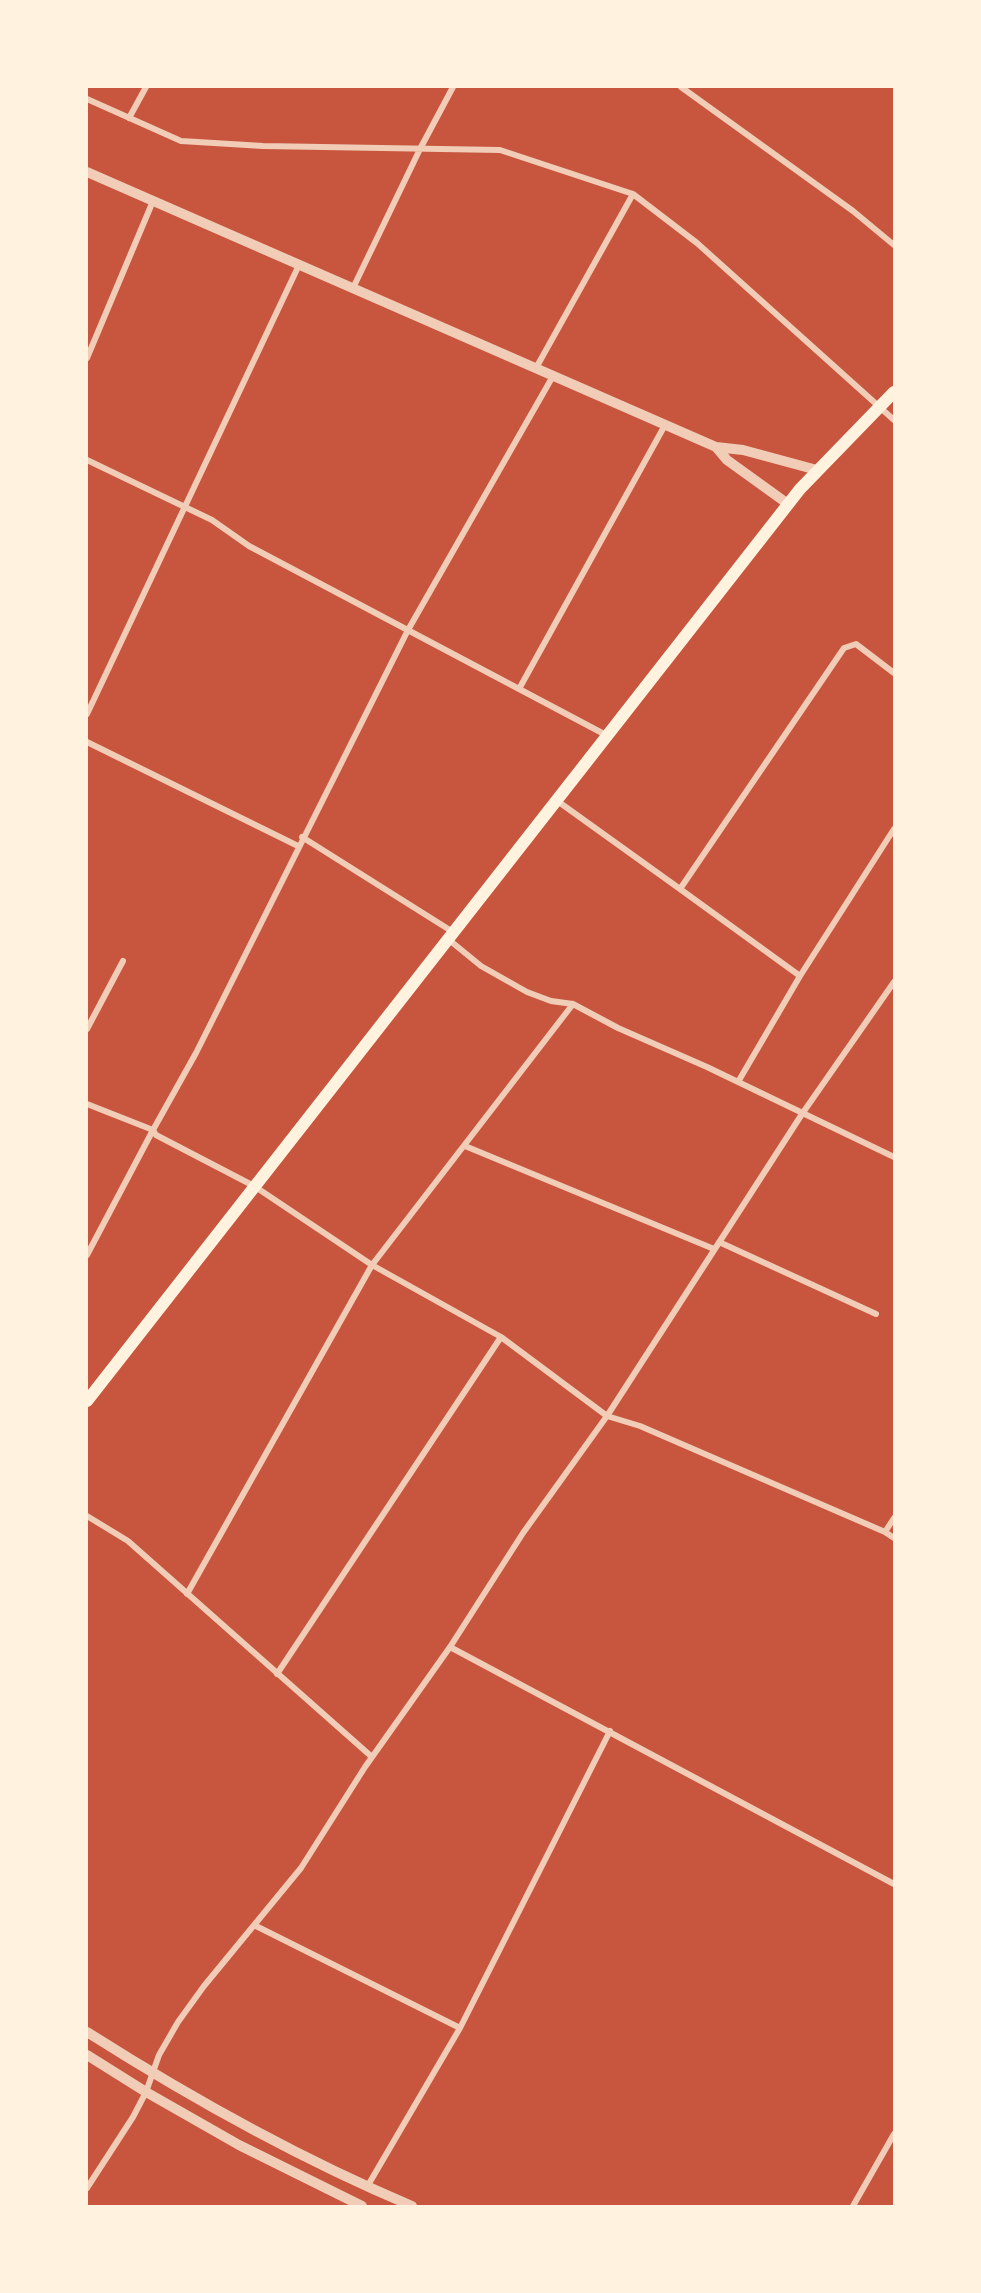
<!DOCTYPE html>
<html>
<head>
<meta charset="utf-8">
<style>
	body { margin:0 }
	#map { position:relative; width:981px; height:2293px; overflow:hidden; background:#c8553d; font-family:Literata,serif }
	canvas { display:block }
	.frame { position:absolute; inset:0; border:88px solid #fff3e0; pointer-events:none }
</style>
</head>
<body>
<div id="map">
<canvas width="981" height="2293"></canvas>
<div class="frame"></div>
</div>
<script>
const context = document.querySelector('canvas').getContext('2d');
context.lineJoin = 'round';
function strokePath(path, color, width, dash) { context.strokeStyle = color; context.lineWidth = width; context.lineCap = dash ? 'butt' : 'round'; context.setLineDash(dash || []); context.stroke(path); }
const minor = new Path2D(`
	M681 87 853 211 894 245
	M87 99 181 141 263 146 500 150 633 194 697 243 894 420
	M129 118 146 87
	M353 288 420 149 453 87
	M87 358 153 201
	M536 368 633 194
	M87 460 212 520 249 546 606 735
	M519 689 665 425
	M87 714 299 265
	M87 742 298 846
	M556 800 680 889
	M302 837 453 932
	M448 939 481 966 527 992 551 1001 573 1004 618 1028 707 1067 894 1157
	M800 976 680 889 844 648 856 644 894 673
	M573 1004 372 1265 501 1337 607 1416 640 1426 885 1532 894 1518
	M87 1029 123 961
	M738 1082 800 976 894 829
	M87 1104 153 1130 87 1255
	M465 1146 714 1249
	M719 1242 876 1314
	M87 1516 128 1541 372 1757
	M885 1532 894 1538
	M187 1594 372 1265 254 1186 156 1135 153 1130 196 1053 408 630 553 376
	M450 1647 894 1884
	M277 1674 501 1337
	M254 1925 460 2028
	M367 2187 460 2028 610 1731
	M87 2188 133 2117 146 2092 159 2055 178 2022 204 1986 301 1868 365 1767 450 1647 523 1533 607 1416 802 1114 894 982
	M853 2206 894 2134`);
const tertiary = new Path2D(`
	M87 172 716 447 743 450 817 470
	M716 447 727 460 788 504
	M87 2032C191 2098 298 2158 412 2206
	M87 2055 146 2092 239 2145 362 2206`);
const secondary = new Path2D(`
	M87 1401 800 489 894 392`);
strokePath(minor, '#f1ccb7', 6);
strokePath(tertiary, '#f1ccb7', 10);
strokePath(secondary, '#fff3e0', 12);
</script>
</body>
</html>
